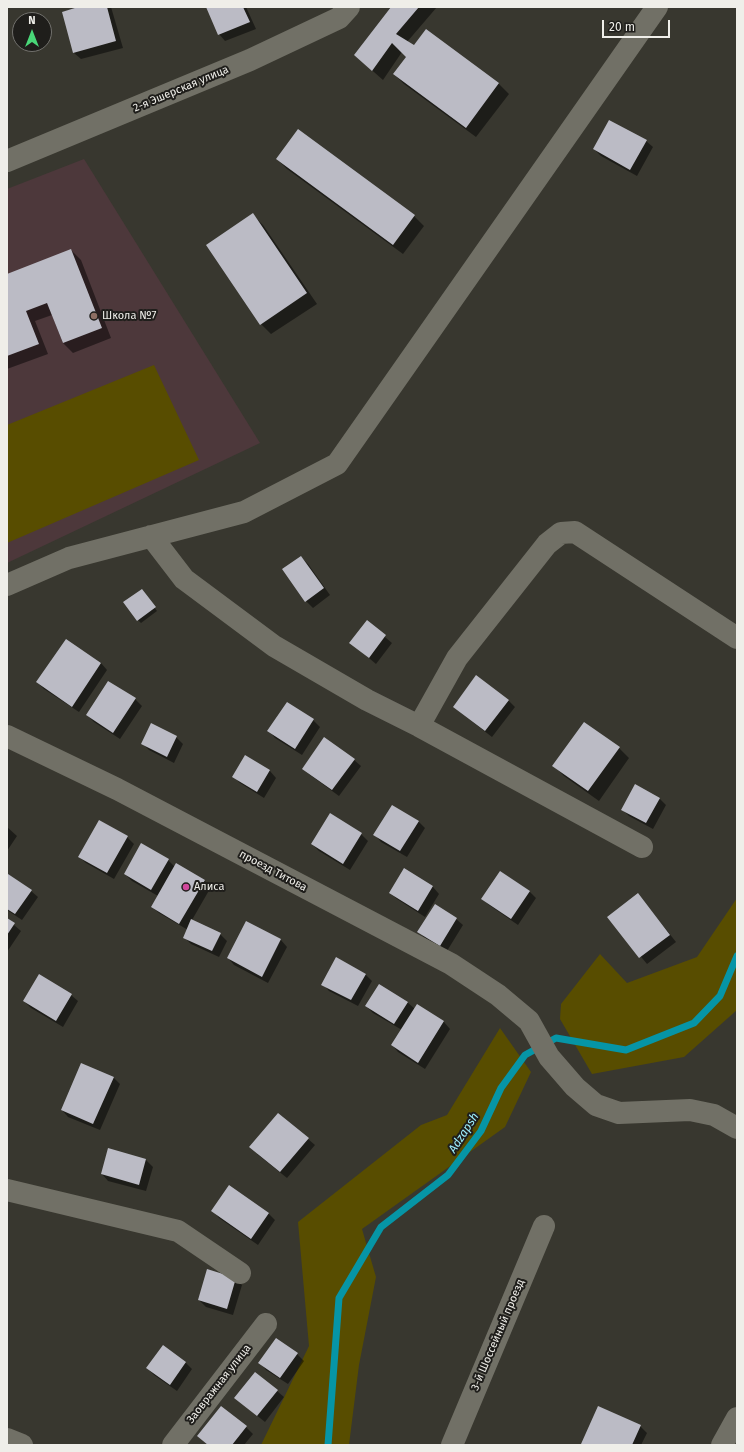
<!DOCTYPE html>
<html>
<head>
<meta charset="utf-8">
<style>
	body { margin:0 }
	#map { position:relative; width:744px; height:1452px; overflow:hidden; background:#38372f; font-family:"Fira Sans",sans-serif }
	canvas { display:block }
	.frame { position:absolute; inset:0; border:8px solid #efeee9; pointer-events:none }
	.north { position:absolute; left:12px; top:12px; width:40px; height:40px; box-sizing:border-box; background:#1f1e1b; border:1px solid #72716d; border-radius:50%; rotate:0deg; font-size:11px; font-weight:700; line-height:16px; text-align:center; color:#efeee9 }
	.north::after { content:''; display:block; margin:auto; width:14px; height:18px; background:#49d778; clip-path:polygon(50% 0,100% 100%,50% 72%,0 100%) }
	.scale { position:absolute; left:602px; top:20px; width:68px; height:18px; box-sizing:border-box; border:2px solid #efeee9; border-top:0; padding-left:5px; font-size:12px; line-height:14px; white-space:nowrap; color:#efeee9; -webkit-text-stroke:3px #1f1e1b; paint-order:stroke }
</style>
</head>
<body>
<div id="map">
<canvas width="744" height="1452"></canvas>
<div class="frame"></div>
<div class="north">N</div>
<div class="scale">20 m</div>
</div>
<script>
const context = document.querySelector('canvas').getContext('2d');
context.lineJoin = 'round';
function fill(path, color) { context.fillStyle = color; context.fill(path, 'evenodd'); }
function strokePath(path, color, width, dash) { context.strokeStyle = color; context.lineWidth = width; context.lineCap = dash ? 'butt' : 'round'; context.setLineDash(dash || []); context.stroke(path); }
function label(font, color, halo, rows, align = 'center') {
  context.font = font + ' "Fira Sans",sans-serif'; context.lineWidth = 4; context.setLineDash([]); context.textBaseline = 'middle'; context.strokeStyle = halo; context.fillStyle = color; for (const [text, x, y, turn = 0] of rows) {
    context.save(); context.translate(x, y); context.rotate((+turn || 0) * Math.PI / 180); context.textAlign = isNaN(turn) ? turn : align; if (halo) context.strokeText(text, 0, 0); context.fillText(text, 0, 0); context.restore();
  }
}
const education = new Path2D(`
	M84 159 260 443 7 563V189Z`);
const green = new Path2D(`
	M154 365 199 460 7 543V425Z
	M737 898V1010L684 1057 592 1074 560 1019 561 1004 600 954 627 983 697 957Z
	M500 1028 531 1072 505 1127 362 1229 376 1277 359 1365 349 1445H261L309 1346 298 1222 421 1125 447 1115Z`);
const shadow = new Path2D(`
	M82 7H111L123 48 81 59 74 53 63 12Z
	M207 7H246L256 29 225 41 219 34Z
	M393 7H437L407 42 414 47 499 84 509 94 476 137 404 84 394 74 407 57 402 52 383 80 366 65Z
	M298 131 414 216 424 226 403 254 287 169 277 159Z
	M646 141 653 147 637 176 601 156 594 149Z
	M253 215 263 225 317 304 271 334 261 324Z
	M71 250 81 260 111 338 73 353 63 343 52 315 35 321 48 354 7 369V275Z
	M301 557 308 564 330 595 313 608 306 601Z
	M143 592 157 611 141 623 138 620Z
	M367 622 392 643 376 664 350 642Z
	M66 640 101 663 107 670 79 712 44 689 37 682Z
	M135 699 142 706 120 739 94 722 87 715Z
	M508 700 515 707 492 737 461 713 454 707Z
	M287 703 313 720 320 727 302 755 275 738 269 731Z
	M176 737 183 744 174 763 149 750 142 743Z
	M619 748 629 758 599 801 564 776 554 766Z
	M246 756 270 771 276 778 264 798 240 783 233 776Z
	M354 760 361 766 339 796 310 775 303 769Z
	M660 799 666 805 653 829 629 816 622 809Z
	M418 821 425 828 407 857 381 842 375 835Z
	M7 827 17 836 7 851Z
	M361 834 368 841 350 870 319 851 312 844Z
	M127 837 134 844 114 879 86 863 79 857Z
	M168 860 175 867 204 880 211 887 192 920 220 934 227 941 219 957 191 944 184 937 188 930 159 913 152 907 158 896 132 881 125 874Z
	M404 870 433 887 439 894 425 917 397 899 390 893Z
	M8 875 31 891 38 897 22 920 7 910Z
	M529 891 536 898 518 925 489 905 482 899Z
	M638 894 676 942 647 964 608 917Z
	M7 919 21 931 7 952Z
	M456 919 463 925 447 951 425 938 419 932Z
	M247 922 281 940 287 947 268 983 234 965 228 958Z
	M365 974 372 981 358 1006 329 991 323 984Z
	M71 995 78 1001 63 1027 31 1008 24 1001Z
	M407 1002 415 1009 417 1006 444 1022 450 1029 425 1069 398 1052 392 1045 402 1030 373 1013 366 1006Z
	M113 1077 120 1084 100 1130 68 1117 62 1110Z
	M308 1139 315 1145 287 1178 257 1154Z
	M109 1149 146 1160 153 1167 146 1191 108 1181 102 1174Z
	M213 1211 268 1213 275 1220 258 1245 219 1218Z
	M235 1279 242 1285 233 1315 206 1307 199 1300Z
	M277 1340 297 1354 304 1361 288 1384 266 1370 260 1363Z
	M186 1363 192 1369 177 1391 154 1375 147 1368Z
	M277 1391 284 1397 265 1422 235 1398Z
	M640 1426 647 1433 641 1445H583Z
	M246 1427 253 1434 244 1445H208Z`);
const stream = new Path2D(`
	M328 1445 339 1298 381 1227 448 1175 481 1131 501 1088 525 1055 556 1038 626 1050 694 1023 720 996 737 956`);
const building = new Path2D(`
	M78 7H107L116 41 73 53 62 12Z
	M206 7H243L250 22 218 35Z
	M391 7H419L396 34 414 45 426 29 499 83 466 128 393 74 406 57 392 43 372 71 354 55Z
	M609 120 647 140 630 170 593 149Z
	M298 129 415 215 393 245 276 159Z
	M253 213 307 293 260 325 206 245Z
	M71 249 102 328 63 343 47 303 26 311 39 344 7 356V274Z
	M301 556 324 588 305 602 282 569Z
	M142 589 156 607 137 621 123 602Z
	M367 620 386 635 369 658 349 643Z
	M66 639 101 663 72 707 36 682Z
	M476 675 509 700 485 731 453 707Z
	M108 681 136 698 113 733 86 715Z
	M287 702 314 719 295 749 267 731Z
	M584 722 620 747 588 791 552 766Z
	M151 723 177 736 167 757 141 744Z
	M324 737 355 759 332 790 302 769Z
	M245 755 270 770 257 792 232 777Z
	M635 784 660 798 646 823 621 810Z
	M392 805 419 821 400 851 373 835Z
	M330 813 362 833 343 864 311 844Z
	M99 820 128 836 107 873 78 857Z
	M141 843 169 859 151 890 124 874Z
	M176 863 205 880 179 924 151 907Z
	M404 868 433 886 418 911 389 893Z
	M500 871 530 891 511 919 481 899Z
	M8 874 32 890 15 914 7 909Z
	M638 893 670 935 639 958 607 917Z
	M435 904 457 918 440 946 417 932Z
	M7 918 15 923 7 935Z
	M191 919 221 933 212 951 183 938Z
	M246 921 281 939 262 977 227 958Z
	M336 957 366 974 351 1000 321 985Z
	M39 974 72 994 56 1021 23 1001Z
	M379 984 408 1002 394 1024 365 1006Z
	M417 1004 444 1021 418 1063 391 1045Z
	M81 1063 114 1077 93 1124 61 1110Z
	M278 1113 309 1138 280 1172 249 1147Z
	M108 1148 146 1159 139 1185 101 1174Z
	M229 1185 269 1213 251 1239 211 1211Z
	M207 1269 236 1278 227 1309 198 1300Z
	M276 1338 298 1353 280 1378 258 1363Z
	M163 1345 186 1362 170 1385 146 1368Z
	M255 1372 278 1390 257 1416 234 1398Z
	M221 1406 247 1426 232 1445H208L197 1436Z
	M598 1406 641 1425 632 1445H583L581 1444Z`);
const minor = new Path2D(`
	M7 161 250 60 339 18 349 7
	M151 536 184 579 274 646 367 700 419 726 642 847
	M7 585 69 558 244 512 337 464 657 7
	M419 726 457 658 547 544 561 533 575 532 737 638
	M7 736 117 789 451 964 498 995 529 1021 549 1057 575 1087 596 1105 619 1113 690 1110 714 1115 737 1128
	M7 1190 178 1231 240 1273
	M7 1439 22 1445
	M173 1445 266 1324
	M452 1445 544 1226
	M722 1445 737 1418`);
const markers = [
	[94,316,4,"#8d6e63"],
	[186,887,4,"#d1479c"]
];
const streetNames = [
	["2-я Эшерская улица",181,89,-23],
	["проезд Титова",273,871,28],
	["3-й Шоссейный проезд",498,1335,-67],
	["Заовражная улица",219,1384,-52]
];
const poiNames = [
	["Школа №7",102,316],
	["Алиса",194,887]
];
const waterNames = [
	["Adzapsh",464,1133,-57]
];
fill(education, '#4d383b');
fill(green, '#584d00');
fill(shadow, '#0007');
strokePath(stream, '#0695a6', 7);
fill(building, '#bbbbc5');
strokePath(minor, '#717066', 22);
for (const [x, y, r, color] of markers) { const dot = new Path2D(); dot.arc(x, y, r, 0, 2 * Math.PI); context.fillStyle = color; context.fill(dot); strokePath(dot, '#1f1e1b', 1.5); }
label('11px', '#efeee9', '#1f1e1b', streetNames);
label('11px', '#efeee9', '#1f1e1b', poiNames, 'left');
label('italic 12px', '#9deefc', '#1f1e1b', waterNames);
</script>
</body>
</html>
